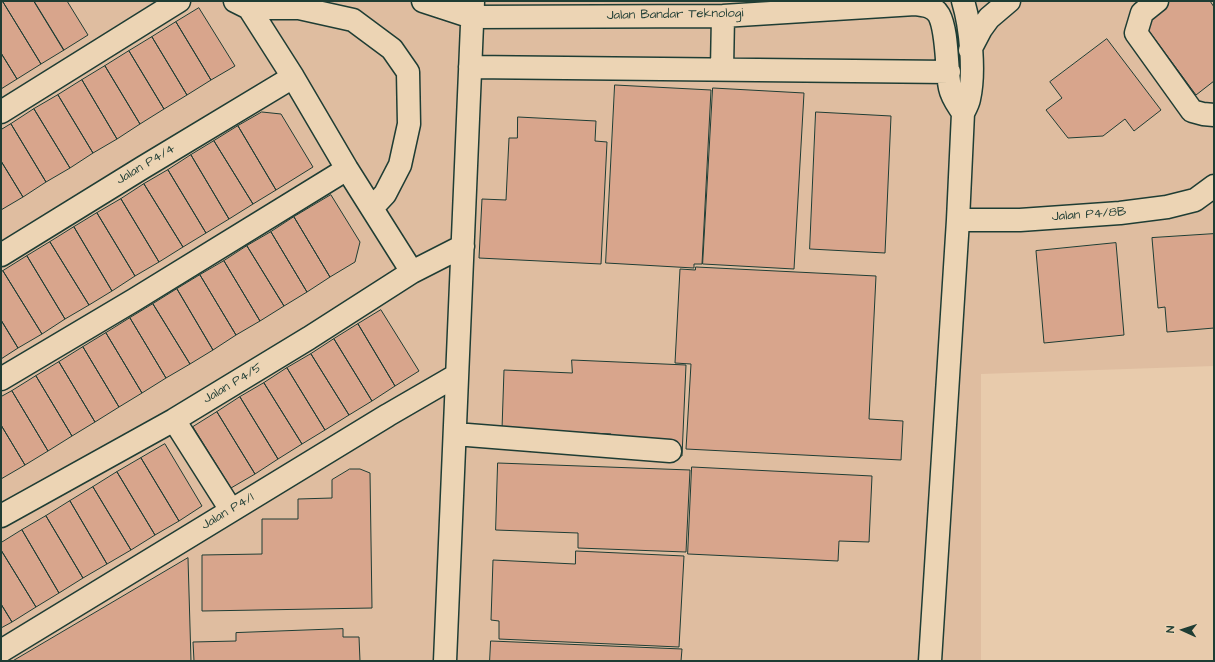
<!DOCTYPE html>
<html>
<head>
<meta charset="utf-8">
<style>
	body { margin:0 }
	#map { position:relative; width:1215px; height:662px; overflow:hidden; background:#e8cbac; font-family:"Architects Daughter",sans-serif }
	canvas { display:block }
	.frame { position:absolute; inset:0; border:2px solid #1f3d34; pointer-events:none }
	.north { position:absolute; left:1163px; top:610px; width:40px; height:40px; -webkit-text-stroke:3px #ecd4b4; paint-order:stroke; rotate:273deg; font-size:11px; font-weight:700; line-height:16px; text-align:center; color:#1f3d34 }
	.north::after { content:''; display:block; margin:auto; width:14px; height:18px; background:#1f3d34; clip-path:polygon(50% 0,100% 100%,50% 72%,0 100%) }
</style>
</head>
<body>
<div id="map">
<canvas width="1215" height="662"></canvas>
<div class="frame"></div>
<div class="north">N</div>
</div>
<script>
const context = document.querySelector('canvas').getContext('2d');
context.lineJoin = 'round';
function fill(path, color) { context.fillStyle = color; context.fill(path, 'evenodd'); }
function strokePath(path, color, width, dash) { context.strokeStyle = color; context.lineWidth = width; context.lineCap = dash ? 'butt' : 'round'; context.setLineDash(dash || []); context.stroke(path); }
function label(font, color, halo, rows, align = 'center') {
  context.font = font + ' "Architects Daughter",sans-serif'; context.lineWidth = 3; context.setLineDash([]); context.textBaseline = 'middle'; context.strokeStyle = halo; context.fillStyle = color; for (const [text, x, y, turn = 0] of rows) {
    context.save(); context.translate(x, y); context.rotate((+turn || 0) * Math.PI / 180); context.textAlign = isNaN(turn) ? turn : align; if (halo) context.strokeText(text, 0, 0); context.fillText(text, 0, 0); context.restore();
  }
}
const built = new Path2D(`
	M1 1H1214V366L981 374V661H1Z`);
const building = new Path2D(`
	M4 1H34L64 50 41 64 3 2Z
	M34 1H67L88 35 64 50Z
	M1158 1H1210L1214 7V81L1196 95 1138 16Z
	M3 2 41 64 17 79 1 53V3Z
	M199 8 235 66 211 80 176 22Z
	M176 22 211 80 187 95 152 37Z
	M152 37 187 95 164 109 129 51Z
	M1107 39 1161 110 1134 131 1125 119 1103 136 1068 138 1046 110 1062 98 1050 82Z
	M129 51 164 109 140 124 105 66Z
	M1 53 17 79 1 89Z
	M105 66 140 124 117 139 82 80Z
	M82 80 117 139 93 153 58 95Z
	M615 85 711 90 702 264H694V268L606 263Z
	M713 88 804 93 794 269 703 264Z
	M58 95 93 153 70 168 34 109Z
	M34 109 70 168 46 182 11 124Z
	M262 112 281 114 313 167 276 190 238 126Z
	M816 112 891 116 885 253 810 249Z
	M518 117 596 121 595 141 607 142 601 264 479 258 482 199 506 200 509 138H517Z
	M11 124 46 182 23 197 1 161V130Z
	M238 126 276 190 253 204 214 141Z
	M214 141 253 204 229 219 191 155Z
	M191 155 229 219 206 233 168 170Z
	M1 161 23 197 1 210Z
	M168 170 206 233 183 247 144 184Z
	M144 184 183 247 159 262 121 199Z
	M331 195 360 242 355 262 330 277 294 217Z
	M121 199 159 262 135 276 97 213Z
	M97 213 135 276 112 291 74 227Z
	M294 217 330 277 307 292 271 232Z
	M74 227 112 291 89 305 50 242Z
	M271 232 307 292 284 306 247 246Z
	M1214 234V328L1167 332 1165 307 1158 308 1152 238Z
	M50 242 89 305 65 319 27 256Z
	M1116 243 1124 335 1044 343 1036 251Z
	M247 246 284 306 260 321 224 261Z
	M27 256 65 319 42 334 3 271Z
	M224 261 260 321 236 335 200 275Z
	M696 267 876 276 869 419 903 421 901 460 686 449 691 364 675 363 680 269 695 270Z
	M3 271 42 334 18 348 1 320V272Z
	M200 275 236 335 213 350 177 289Z
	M177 289 213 350 190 364 153 304Z
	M153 304 190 364 166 378 130 318Z
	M381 310 419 371 395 386 358 324Z
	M130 318 166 378 142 393 106 333Z
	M1 320 18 348 1 359Z
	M358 324 395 386 372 401 334 339Z
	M106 333 142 393 119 407 83 347Z
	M334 339 372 401 349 415 311 354Z
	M83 347 119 407 95 422 59 362Z
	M311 354 349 415 325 430 287 368Z
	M572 360 686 365 682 456 610 453 611 434 502 429 504 370 572 373Z
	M59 362 95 422 72 436 36 376Z
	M287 368 325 430 302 444 264 383Z
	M36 376 72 436 48 451 12 391Z
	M264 383 302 444 278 459 240 397Z
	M12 391 48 451 25 465 1 425V397Z
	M240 397 278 459 255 474 217 412Z
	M217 412 255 474 231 488 193 427Z
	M1 425 25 465 1 479Z
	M165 444 202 506 179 521 141 458Z
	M141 458 179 521 155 535 117 472Z
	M498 463 690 470 686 552 578 548V533L496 530Z
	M692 467 872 476 869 542 839 541 838 561 688 554Z
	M350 469H360L370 473 372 608 202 611V555L262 554V519H298V499L332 498V480Z
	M117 472 155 535 131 550 93 487Z
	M93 487 131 550 107 564 70 501Z
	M70 501 107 564 83 578 46 516Z
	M46 516 83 578 59 593 22 530Z
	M22 530 59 593 36 607 1 550V543Z
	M1 550 36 607 12 622 1 604Z
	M576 551 684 556 679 647 499 639V621L491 620 493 560 575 564Z
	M188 558 191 661H13Z
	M1 604 12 622 1 628Z
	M343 629V637H359L360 661H194L193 642 236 641V633Z
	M491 641 682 649 681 661H490Z`);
const minor = new Path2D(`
	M235 1 249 8 293 77 347 169 412 272
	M423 1 472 17 723 16 915 4C924 5 934 6 939 15 948 32 946 69 950 88 952 98 958 105 963 113
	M1157 1 1142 13 1136 33 1192 111 1203 114 1214 115
	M249 8H299L353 20 392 49 408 72 409 124 400 165 385 194 372 208
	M970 50 981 29 989 18 1009 1
	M470 67 949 72
	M722 69 723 16
	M1 112 179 1
	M958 220H1020L1120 213 1167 207 1195 200 1214 186
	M1 255 142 168 293 77
	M1 379 134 300 347 169
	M174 420 231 510
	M455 434 670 451
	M1 516 174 420 309 338 412 272 463 246
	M1 651 388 415 457 375
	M445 661 473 1
	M930 661 958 220 963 113C965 109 968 104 969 99 975 73 971 27 963 1`);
const streetNames = [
	["Jalan Bandar Teknologi",675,15,-1],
	["Jalan P4/4",146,165,-31],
	["Jalan P4/8B",1089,215,-4],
	["Jalan P4/5",233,384,-31],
	["Jalan P4/1",228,512,-31]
];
fill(built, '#dfbda0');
fill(building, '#d8a58c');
strokePath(building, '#1f3d34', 1);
strokePath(minor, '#1f3d34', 25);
strokePath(minor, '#ecd4b4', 22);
label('13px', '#1f3d34', '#ecd4b4', streetNames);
</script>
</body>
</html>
